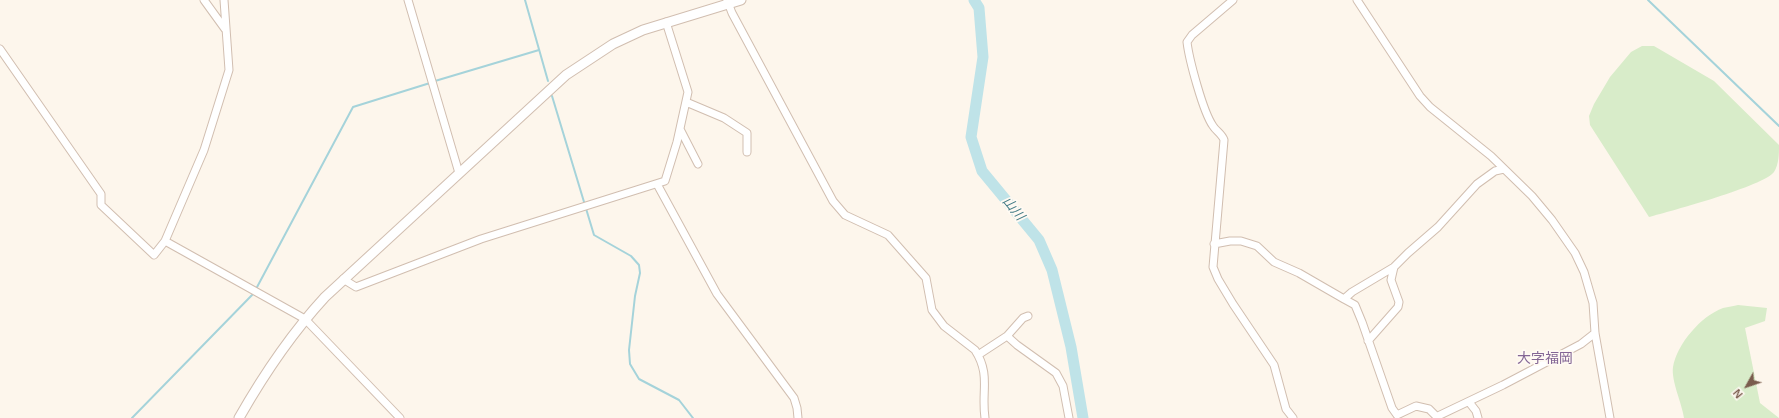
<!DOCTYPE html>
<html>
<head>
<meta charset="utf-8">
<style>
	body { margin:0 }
	#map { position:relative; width:1779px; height:418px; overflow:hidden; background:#fdf6ec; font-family:Arial,sans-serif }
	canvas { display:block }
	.north { position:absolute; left:1727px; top:366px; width:40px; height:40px; -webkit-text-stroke:3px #fffaf3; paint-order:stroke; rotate:230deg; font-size:11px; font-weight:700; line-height:16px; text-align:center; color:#7a5c4d }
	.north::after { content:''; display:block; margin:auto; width:14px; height:18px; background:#7a5c4d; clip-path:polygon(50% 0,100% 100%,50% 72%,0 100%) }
</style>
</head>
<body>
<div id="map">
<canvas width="1779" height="418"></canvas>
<div class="north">N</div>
</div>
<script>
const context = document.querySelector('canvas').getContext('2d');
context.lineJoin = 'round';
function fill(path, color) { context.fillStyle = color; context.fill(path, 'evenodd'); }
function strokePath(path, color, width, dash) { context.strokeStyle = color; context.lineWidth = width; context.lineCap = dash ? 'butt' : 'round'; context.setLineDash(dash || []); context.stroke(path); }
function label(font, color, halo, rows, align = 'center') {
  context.font = font + ' Arial,"Noto Sans JP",sans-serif'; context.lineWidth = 3.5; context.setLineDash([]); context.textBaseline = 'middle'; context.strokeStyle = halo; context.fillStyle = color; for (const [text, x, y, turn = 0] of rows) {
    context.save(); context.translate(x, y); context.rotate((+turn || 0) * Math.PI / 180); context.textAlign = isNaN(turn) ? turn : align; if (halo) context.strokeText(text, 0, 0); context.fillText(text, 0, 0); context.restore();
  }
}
const green = new Path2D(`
	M1642 46H1654L1714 81 1779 145C1779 154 1779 164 1774 172 1764 186 1671 211 1649 217L1590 125 1589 116 1594 104 1610 77 1631 52Z
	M1738 305 1767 308 1765 321 1745 328 1760 403 1779 418H1684C1682 403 1671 381 1673 367 1677 344 1701 316 1723 308 1728 307 1734 306 1738 305Z`);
const stream = new Path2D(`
	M525 0 548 81
	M1648 0 1779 126
	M435 81 539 50
	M552 96 594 235 631 256 639 265 640 273 635 296 629 350 630 364 639 379 679 400 693 418
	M256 289 353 107 430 83
	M132 418 254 293`);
const river = new Path2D(`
	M974 0 979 8 983 57 971 137 982 171 1039 240 1052 270 1071 347 1083 418`);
const minor = new Path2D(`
	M204 0 225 29
	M408 0 459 173
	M727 0 732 13 833 201 845 215 888 235 926 278 932 310 944 326 975 350C991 375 981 391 985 418
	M1233 0 1192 35 1187 42C1189 59 1203 112 1213 126 1216 131 1222 134 1224 140L1213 267 1218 279 1233 304 1274 365 1286 409 1293 418
	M1357 0 1420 96 1430 107 1491 156 1532 196 1552 220 1575 253 1584 272 1593 303 1595 333 1610 418
	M0 49 101 194V205L154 255 165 241 204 150 229 70 224 0
	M686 102 724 118 747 133V152
	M680 129 698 164
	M657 184 717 294 794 398 797 408 798 418
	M165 241 305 319 400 418
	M1214 244 1230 241H1241L1257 246 1274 262 1299 273 1344 299 1352 292 1394 267 1408 253 1438 227 1477 184 1495 171 1504 169
	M343 279 356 287 481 239 665 181 677 142 688 92 666 22
	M1344 299 1355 305 1362 322 1392 408 1397 415 1416 406 1429 409 1438 418
	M1007 336 1017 345 1056 373 1063 386 1069 418
	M1368 341 1398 307 1399 302 1391 280 1394 267
	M978 355 1007 336 1023 318 1028 316
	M1469 402 1476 411 1478 418
	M1438 416 1503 385 1581 344 1595 333`);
const tertiary = new Path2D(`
	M239 418C264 374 291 334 325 297L566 75 613 44 643 30 741 0`);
const waterNames = [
	["山川",1013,209,50]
];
const quarterNames = [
	["大字福岡",1545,359]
];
fill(green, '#d8ecc9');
strokePath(stream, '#a5d3da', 2);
strokePath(river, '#bfe3e8', 11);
strokePath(minor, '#d1beb0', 9);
strokePath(tertiary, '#d1beb0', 11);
strokePath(minor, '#fff', 7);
strokePath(tertiary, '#fff', 9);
label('italic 13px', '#437c86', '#fffaf3', waterNames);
label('14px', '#846695', '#fffaf3', quarterNames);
</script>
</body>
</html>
